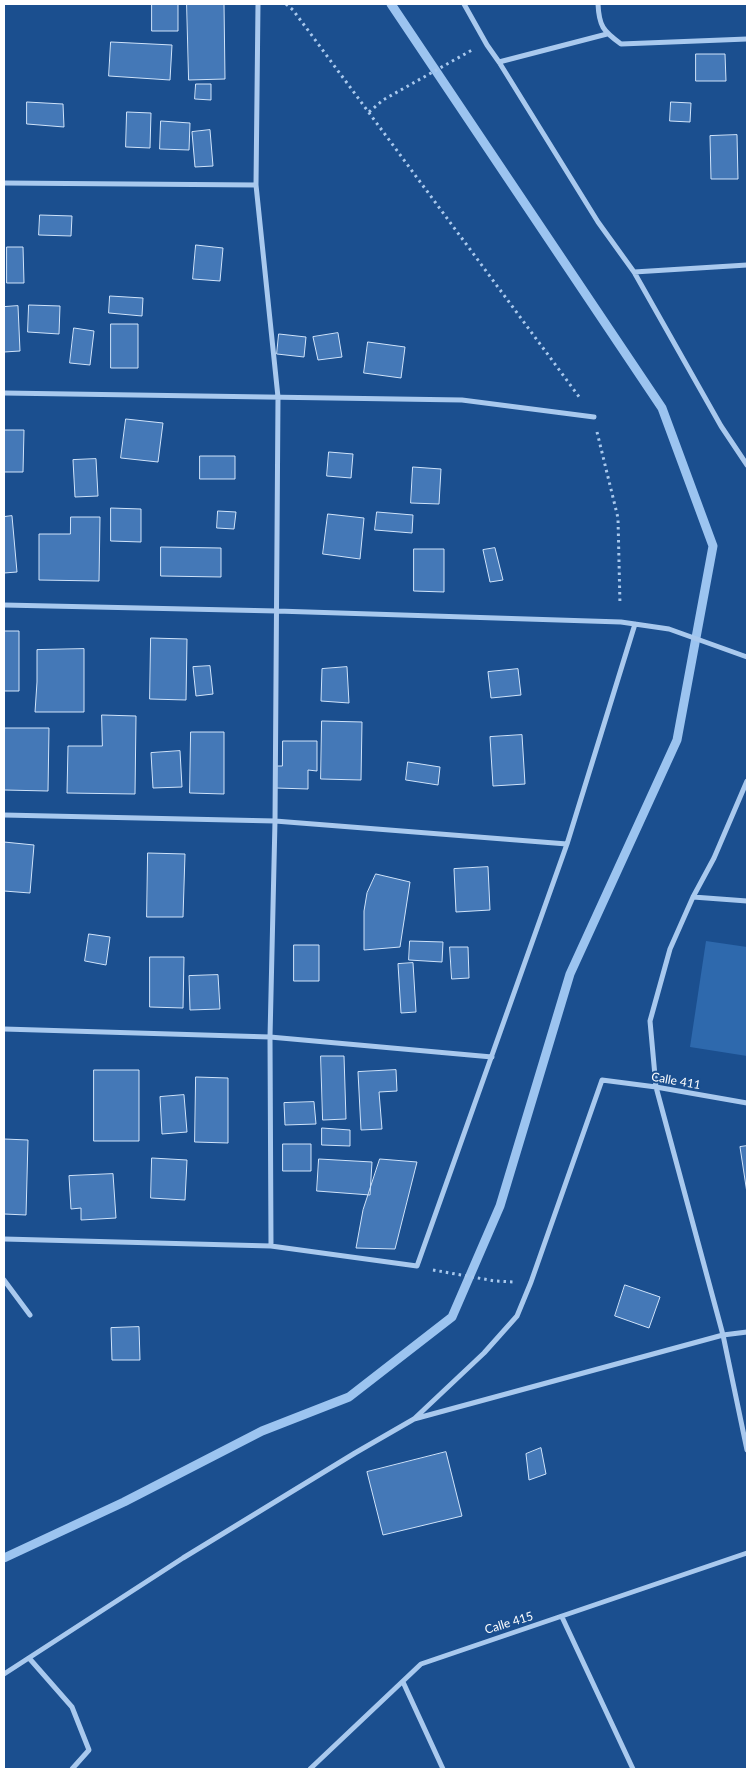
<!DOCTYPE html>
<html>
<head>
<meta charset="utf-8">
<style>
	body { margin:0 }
	#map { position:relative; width:751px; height:1773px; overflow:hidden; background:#1b4f8f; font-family:Lato,sans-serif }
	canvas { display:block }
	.frame { position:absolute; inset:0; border:5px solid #fff; pointer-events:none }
</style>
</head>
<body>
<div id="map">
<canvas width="751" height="1773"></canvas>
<div class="frame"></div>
</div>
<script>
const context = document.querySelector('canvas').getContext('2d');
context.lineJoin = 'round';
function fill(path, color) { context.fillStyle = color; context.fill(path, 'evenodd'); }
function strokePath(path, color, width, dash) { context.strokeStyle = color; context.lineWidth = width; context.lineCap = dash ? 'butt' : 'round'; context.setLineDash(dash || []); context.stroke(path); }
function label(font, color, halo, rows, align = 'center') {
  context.font = font + ' Lato,sans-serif'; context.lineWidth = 4; context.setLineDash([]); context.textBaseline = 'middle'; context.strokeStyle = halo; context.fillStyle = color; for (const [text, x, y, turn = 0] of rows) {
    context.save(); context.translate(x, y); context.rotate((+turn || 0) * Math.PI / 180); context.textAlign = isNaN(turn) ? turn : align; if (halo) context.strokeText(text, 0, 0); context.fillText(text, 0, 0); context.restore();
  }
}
const green = new Path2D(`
	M706 941 747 947V1056L690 1047Z`);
const stream = new Path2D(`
	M4 1558 124 1502 262 1431 349 1397 452 1317 500 1206 570 974 677 740 713 546 662 408 391 4`);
const building = new Path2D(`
	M152 4H178V31H152Z
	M187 4H224L225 79 189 80Z
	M111 42 172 45 170 80 109 76Z
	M696 54H725L726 81H696Z
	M196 84H211V100L195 99Z
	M27 102 63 104 64 127 27 124Z
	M671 102 691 103 690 122 670 121Z
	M127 112 151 113 150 148 126 147Z
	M161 121 190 123 189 150 160 149Z
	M210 130 213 166 195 167 192 132Z
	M737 135 738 179H711L710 136Z
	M40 215 72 216 71 236 39 235Z
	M196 245 223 248 220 281 193 279Z
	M7 247H23L24 283H7Z
	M110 296 143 298 142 316 109 313Z
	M29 305 60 306 59 334 28 332Z
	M18 306 20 351 4 352V307Z
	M111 324H138V368H111Z
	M74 328 94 331 90 365 70 363Z
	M338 333 342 357 318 360 313 337Z
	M279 334 306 337 304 357 277 354Z
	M368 342 405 347 401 378 364 373Z
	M126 419 163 423 158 462 121 458Z
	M4 430H24L23 472H4Z
	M329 452 353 454 351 478 327 476Z
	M200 456H235V479H200Z
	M96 459 98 496 75 497 73 460Z
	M413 467 441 469 439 504 411 503Z
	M111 508 141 509V542L111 541Z
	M218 511 236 512 234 529 217 528Z
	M377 512 413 515 412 533 375 530Z
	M328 514 364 518 360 559 323 554Z
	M12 516 17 572 4 573V517Z
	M71 517H100L99 581 39 580V534H70Z
	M161 547 221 548V577L161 576Z
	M495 548 503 580 490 582 483 550Z
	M414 549H444V592L414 591Z
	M4 631H19V691H4Z
	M151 638 187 639 186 700 150 699Z
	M84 649V712H35L37 682V650Z
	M210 666 213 694 196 696 193 667Z
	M347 667 349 703 321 701 322 669Z
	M518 669 521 695 491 698 488 672Z
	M102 715 136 716 135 794 67 793 68 746H102Z
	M322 721 362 722 361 780 321 779Z
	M5 728H49L48 791 4 790Z
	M191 732H224V794L190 793Z
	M522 735 525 784 493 786 490 737Z
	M283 741H317V771L308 770V789L276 788V766H282Z
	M180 751 182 787 153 788 151 753Z
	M408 762 440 767 438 785 406 780Z
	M4 842 34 845 30 893 4 891Z
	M148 853 185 854 183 917H147Z
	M488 867 490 910 456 912 454 869Z
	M376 874 410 882 400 947 364 950V911L367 893Z
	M89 934 110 937 106 965 85 961Z
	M410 941 443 942 442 962 409 960Z
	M294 945H319V981H294Z
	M450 947H468L469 978 452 979Z
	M150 957H184L183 1008 150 1007Z
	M413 963 416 1012 401 1013 398 964Z
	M218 975 220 1009 190 1010 189 976Z
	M321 1056H344L346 1119 323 1120Z
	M94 1070H139V1141H94Z
	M396 1070 397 1091 379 1092 382 1129 361 1130 358 1072Z
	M196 1077 228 1078V1143L195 1142Z
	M184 1095 187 1132 162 1134 160 1097Z
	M314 1102 316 1124 285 1125 284 1103Z
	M322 1128 350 1130V1146L322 1145Z
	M4 1139 28 1140 26 1215 4 1214Z
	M283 1144H311V1171H283Z
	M747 1146V1193L740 1147Z
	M152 1158 187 1160 185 1200 151 1198Z
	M319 1159 372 1162 370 1195 317 1191Z
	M380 1159 417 1162 395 1249 356 1248 363 1210Z
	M113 1174 116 1218 81 1220V1208L71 1209 69 1176Z
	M625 1285 660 1297 649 1328 615 1316Z
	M139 1327 140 1360H112L111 1328Z
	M541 1448 546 1474 529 1480 526 1454Z
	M446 1452 462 1516 383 1535 367 1472Z`);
const path = new Path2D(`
	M286 4 293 10 580 398
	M369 112 383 100 472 50
	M597 432 618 518 620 605
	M433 1270 495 1281 513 1282`);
const street = new Path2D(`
	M258 4 256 185 278 397 275 821 270 1037 271 1246
	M464 4 487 45 499 62 598 222 634 272 721 426 747 465
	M598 4C599 26 603 31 621 44L747 39
	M499 62 607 34
	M4 183 256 185
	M634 272 747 265
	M4 393 462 400 594 417
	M4 605 277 611 621 622 669 629 747 657
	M747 781 714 858 693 897 670 949 650 1021 656 1087 723 1335 747 1450
	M4 815 275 821 567 844
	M693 897 747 901
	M4 1029 270 1037 492 1057
	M4 1239 271 1246 417 1266 567 844 635 624
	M4 1280 30 1315
	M414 1419 723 1335 747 1332
	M562 1617 633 1769
	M29 1658 72 1707 89 1750 72 1769
	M4 1674 183 1558 355 1453 414 1419 484 1353 517 1316 531 1282 602 1080 656 1087 747 1103
	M403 1682 443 1769
	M310 1769 421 1664 747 1553`);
const streetNames = [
	["Calle 411",676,1081,10],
	["Calle 415",509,1623,-17]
];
fill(green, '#2e69ad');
strokePath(stream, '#9cc4f0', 9);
fill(building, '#4478b7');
strokePath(building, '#cfe3fa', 1);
strokePath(path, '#a9c9ee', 3, [2.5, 4]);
strokePath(street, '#a9c9ee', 5);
label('12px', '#fff', '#1b4f8f', streetNames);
</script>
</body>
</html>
